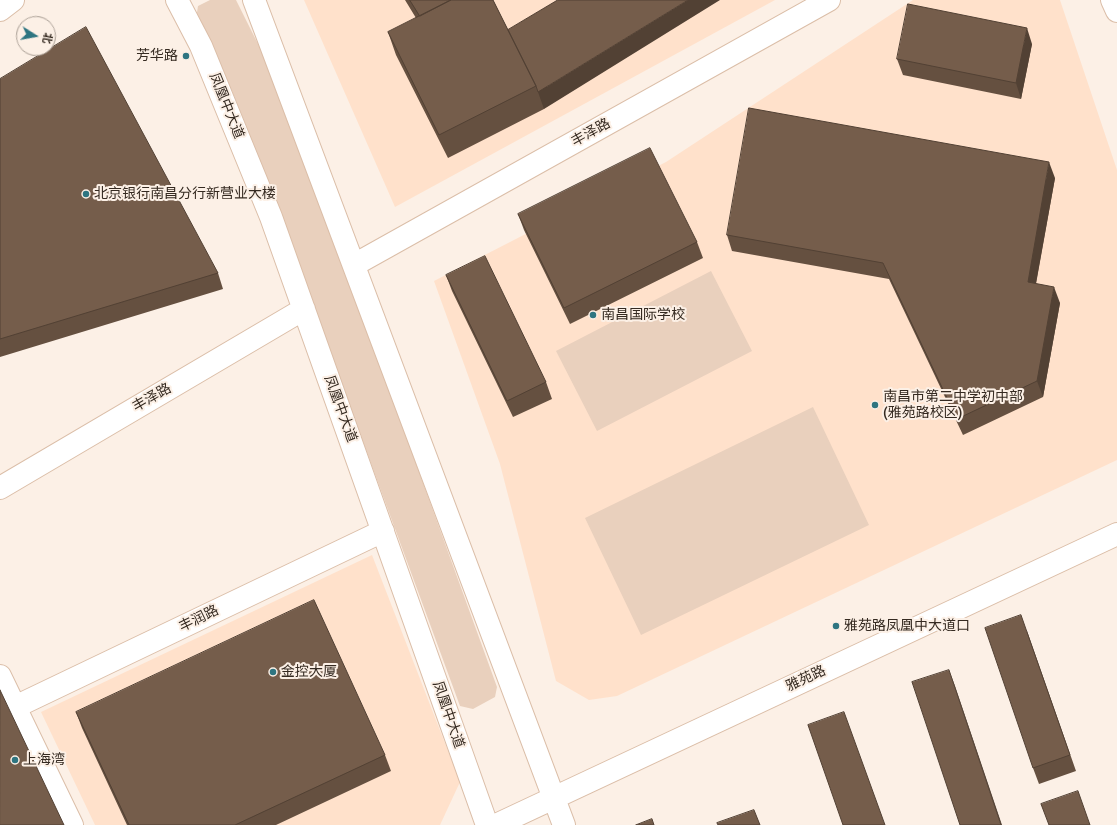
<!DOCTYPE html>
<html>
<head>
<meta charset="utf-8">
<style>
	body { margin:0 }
	#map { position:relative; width:1117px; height:825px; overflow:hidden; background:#fcf0e6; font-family:Signika,"Noto Sans SC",sans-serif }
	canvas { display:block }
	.north { position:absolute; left:16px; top:16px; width:40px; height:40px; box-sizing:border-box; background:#fcf0e6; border:1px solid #aca197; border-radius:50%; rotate:101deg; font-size:11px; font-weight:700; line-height:16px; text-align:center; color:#352a21 }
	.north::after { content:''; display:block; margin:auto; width:14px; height:18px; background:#2e7581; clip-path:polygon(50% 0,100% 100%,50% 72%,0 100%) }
</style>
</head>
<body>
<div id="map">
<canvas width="1117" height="825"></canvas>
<div class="north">北</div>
</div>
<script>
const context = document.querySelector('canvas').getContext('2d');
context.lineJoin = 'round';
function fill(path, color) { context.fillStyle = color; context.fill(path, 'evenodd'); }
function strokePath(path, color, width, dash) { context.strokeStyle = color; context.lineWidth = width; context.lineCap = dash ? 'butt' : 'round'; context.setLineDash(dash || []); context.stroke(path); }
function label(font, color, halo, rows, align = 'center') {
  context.font = font + ' Signika,"Noto Sans SC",sans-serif'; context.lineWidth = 4; context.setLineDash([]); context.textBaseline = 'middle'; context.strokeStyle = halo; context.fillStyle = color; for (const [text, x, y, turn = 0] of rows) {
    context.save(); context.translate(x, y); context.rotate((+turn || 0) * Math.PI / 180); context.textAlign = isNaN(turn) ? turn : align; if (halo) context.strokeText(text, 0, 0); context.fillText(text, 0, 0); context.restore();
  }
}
const built = new Path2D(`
	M304 0H775L395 207Z
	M913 0H1060L1117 170V460L617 696 589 700 556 681 500 464 434 281 666 162Z
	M372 555 460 782 440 825H95L41 712Z`);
const green = new Path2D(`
	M210 0H236L280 88 497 687 495 697 473 709 460 706 259 158 232 91 196 19 198 6Z
	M711 271 752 351 597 431 556 351Z
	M813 407 869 525 641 635 585 518Z`);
const secondary = new Path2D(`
	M177 0 201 46 271 217 487 825
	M254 0 564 825
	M1112 0 1117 11
	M0 10 13 0
	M354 265 829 0
	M0 488 304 309
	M0 676 72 825
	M15 707 383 531
	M496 825 1117 534`);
const wall = new Path2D(`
	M405 0H493L508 30 558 0 544 109 448 158 396 55 388 32 416 18Z
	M1032 44 1021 99 903 75 897 59Z
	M0 79 218 273 223 289 0 357Z
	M1055 178 1036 284 1060 303 1043 397 963 435 889 279 732 251 727 235Z
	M518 214 697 242 703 258 570 324 524 230Z
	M446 275 546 382 552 399 513 417 452 291Z
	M1027 631 1076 771 1039 784 1033 768Z
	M76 712 385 755 391 771 276 825H127L82 728Z`);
const shadedWall = new Path2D(`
	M688 0H720L544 109 538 92Z
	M1027 28 1032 44 1021 99 1016 83Z
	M1049 162 1055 178 1033 299 1028 282Z
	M1054 287 1060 303 1043 397 1037 381Z
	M949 670 955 686 1002 825H1001Z`);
const building = new Path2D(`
	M410 0H451L420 16Z
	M451 0H493L536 86 439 135 388 32Z
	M558 0H688L538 92 536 86 508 30Z
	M908 4 1027 28 1016 83 897 59Z
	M86 27 218 273 0 339V79Z
	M749 108 1049 162 1028 282 1054 287 1037 381 957 419 883 263 727 235Z
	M650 148 697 242 564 308 518 214Z
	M485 256 546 382 507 401 446 275Z
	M314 600 385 755 235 825H129L76 712Z
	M1021 615 1070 755 1033 768 985 628Z
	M949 670 1001 825H960L912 682Z
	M0 690 64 825H0Z
	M844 712 885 825H843L808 725Z
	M1078 791 1090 825H1049L1041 804Z
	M754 810 760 825H718L717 823Z
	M652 819 654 825H636Z`);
const markers = [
	[186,56,4,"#2e7581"],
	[86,194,4,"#2e7581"],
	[593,315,4,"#2e7581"],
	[875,405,4,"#2e7581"],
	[836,626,4,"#2e7581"],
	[273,672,4,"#2e7581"],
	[15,760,4,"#2e7581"]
];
const poiNames = [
	["芳华路",178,56,"right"],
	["北京银行南昌分行新营业大楼",94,194],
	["南昌国际学校",601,315],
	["南昌市第二中学初中部",883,397],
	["(雅苑路校区)",883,413],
	["雅苑路凤凰中大道口",844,626],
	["金控大厦",281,672],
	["上海湾",23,760]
];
const streetNames = [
	["凤凰中大道",226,106,68],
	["丰泽路",591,133,-29],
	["丰泽路",152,398,-30],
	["凤凰中大道",340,409,70],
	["丰润路",199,619,-26],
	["雅苑路",806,679,-25],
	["凤凰中大道",448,715,71]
];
fill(built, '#ffe1cb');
fill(green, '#e9d0bd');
strokePath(secondary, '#dbbea8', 24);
strokePath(secondary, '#fff', 22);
fill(wall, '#655040');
fill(shadedWall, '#524134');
fill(building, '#755d4b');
strokePath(building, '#524134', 1);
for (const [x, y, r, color] of markers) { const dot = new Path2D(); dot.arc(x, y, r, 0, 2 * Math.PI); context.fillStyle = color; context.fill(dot); strokePath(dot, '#fcf0e6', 1.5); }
label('14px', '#352a21', '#fcf0e6', poiNames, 'left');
label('14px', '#352a21', '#fcf0e6', streetNames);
</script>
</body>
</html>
